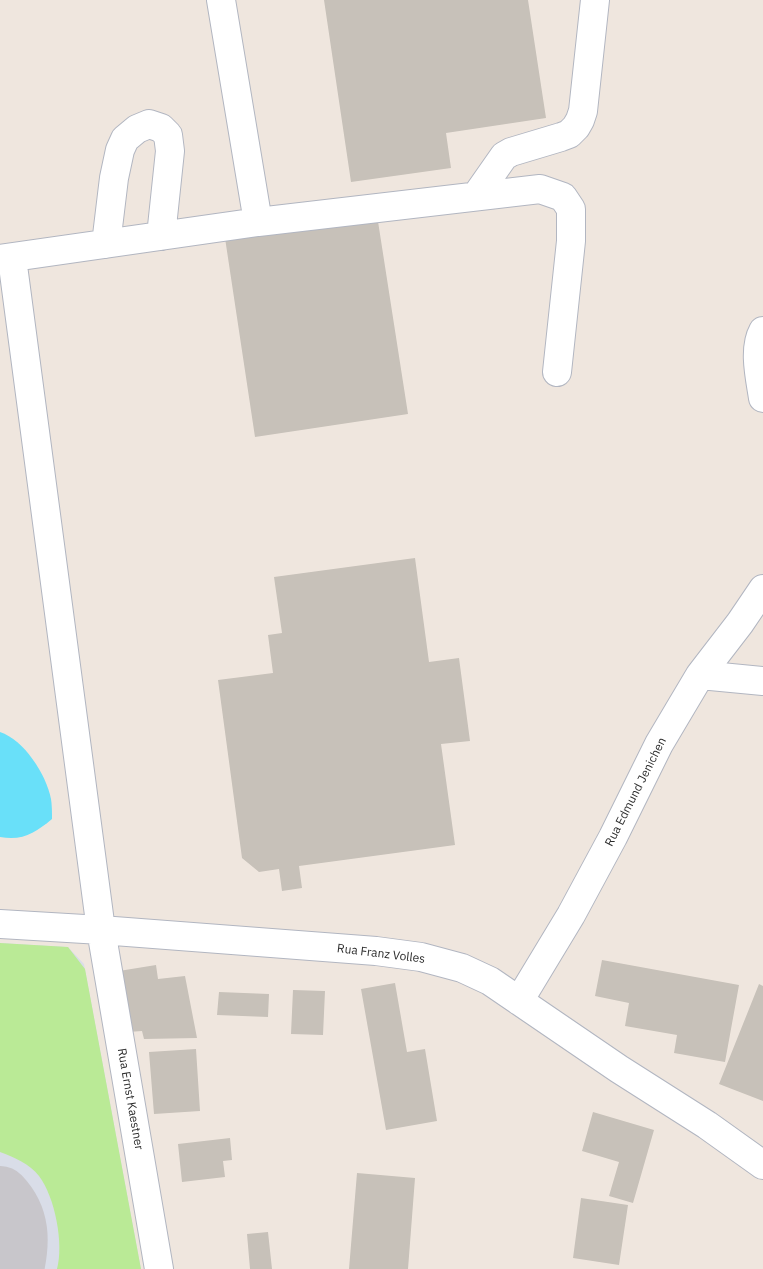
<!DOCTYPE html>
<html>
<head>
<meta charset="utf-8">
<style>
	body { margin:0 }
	canvas { display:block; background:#efe6de }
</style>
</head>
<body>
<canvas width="763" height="1269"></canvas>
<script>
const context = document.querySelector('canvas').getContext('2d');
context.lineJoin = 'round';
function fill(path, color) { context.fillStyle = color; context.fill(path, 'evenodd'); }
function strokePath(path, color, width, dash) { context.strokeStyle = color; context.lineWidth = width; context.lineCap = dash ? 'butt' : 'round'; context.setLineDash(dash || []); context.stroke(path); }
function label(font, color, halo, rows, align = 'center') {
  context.font = font + ' "IBM Plex Sans",sans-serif'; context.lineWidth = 5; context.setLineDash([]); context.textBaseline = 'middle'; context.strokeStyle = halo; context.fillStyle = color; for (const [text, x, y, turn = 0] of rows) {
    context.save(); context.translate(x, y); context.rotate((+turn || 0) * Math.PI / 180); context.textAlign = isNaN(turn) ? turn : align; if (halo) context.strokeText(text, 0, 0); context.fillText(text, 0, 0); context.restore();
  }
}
const airport = new Path2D(`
	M0 943 68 947 84 964 141 1269H0Z`);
const green = new Path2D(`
	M0 943 68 947 85 969 141 1269H57C64 1244 55 1197 39 1176 30 1164 14 1157 0 1152Z`);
const water = new Path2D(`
	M0 732C24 740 46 774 51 799 52 805 52 812 52 819 35 833 23 841 0 837Z`);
const taxiway = new Path2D(`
	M0 1196C21 1218 20 1242 14 1269`);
const building = new Path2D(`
	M324 0H528L546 118 446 133 451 168 351 182Z
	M377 215 408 414 255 437 225 238Z
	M415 558 429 662 459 658 470 741 441 744 455 845 299 866 302 888 282 891 279 869 259 872 242 858 218 680 273 673 268 635 282 633 274 577Z
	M602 960 739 985 725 1062 674 1053 677 1035 625 1026 629 1003 595 996Z
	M156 965 158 979 185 976 197 1038 144 1039 142 1031 128 1032 119 971Z
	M395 983 407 1052 425 1049 437 1121 386 1130 361 989Z
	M759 984 763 986V1101L719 1084Z
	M293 990 325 991 323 1035 291 1034Z
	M219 992 269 994 268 1017 217 1015Z
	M196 1049 200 1111 154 1114 149 1052Z
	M593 1112 654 1130 633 1203 609 1196 619 1162 582 1151Z
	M230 1138 232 1160 223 1161 225 1177 182 1182 178 1144Z
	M357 1173 415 1178 408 1269H349Z
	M581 1198 628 1205 619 1265 573 1258Z
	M268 1232 272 1269H250L247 1234Z`);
const minor = new Path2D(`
	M221 0 258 222
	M476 196 504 156 511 152 561 137 569 134 576 127 580 120 583 111 595 0
	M106 244 114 178 120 150 125 139 137 129 149 124 161 128 168 135 170 151 161 236
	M12 258 101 930 159 1269
	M0 259 258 222 540 189 563 197 571 209V241L557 372
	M763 331C753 349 760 378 763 398
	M700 675 763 681
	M0 924 101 930 376 951 421 957 462 968 490 981 619 1069 707 1125 763 1165
	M519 1001 571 915 613 837 659 744 678 712 700 675 740 623 763 589`);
const streetNames = [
	["Rua Edmund Jenichen",636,792,-63],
	["Rua Franz Volles",381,954,7],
	["Rua Ernst Kaestner",130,1099,80]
];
fill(airport, '#d9dde8');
fill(green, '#baea96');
fill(water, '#69e0f9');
strokePath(taxiway, '#c8c6cb', 60);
fill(building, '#c7c1b9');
strokePath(minor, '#b2b6c1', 30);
strokePath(minor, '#fff', 28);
label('12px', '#2c2c2c', '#fff', streetNames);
</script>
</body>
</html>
